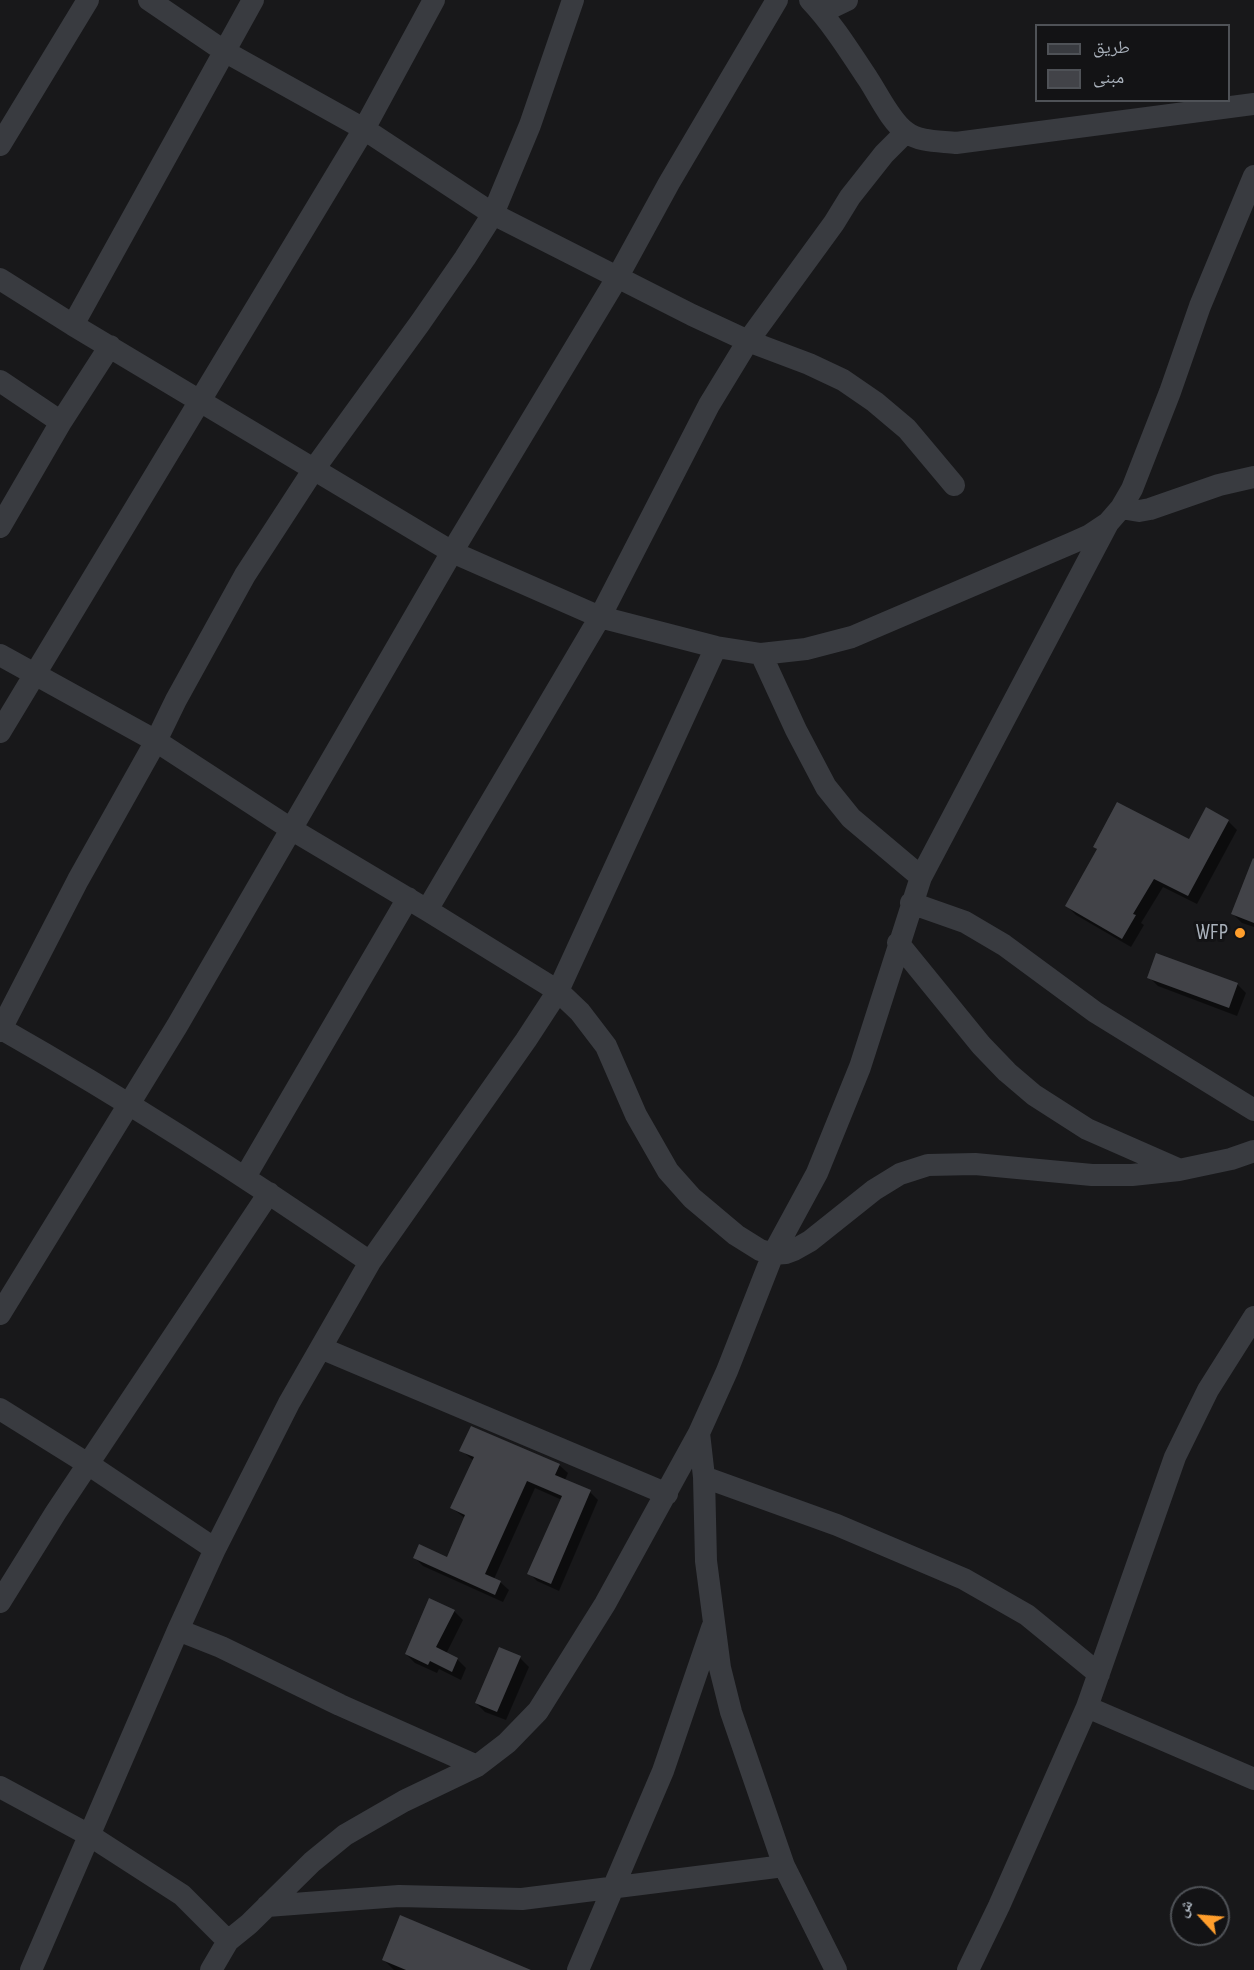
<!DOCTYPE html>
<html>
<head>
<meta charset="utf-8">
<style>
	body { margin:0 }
	#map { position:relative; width:1254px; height:1970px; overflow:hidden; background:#18181a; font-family:"Sofia Sans Condensed","Noto Naskh Arabic",sans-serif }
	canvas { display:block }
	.legend { position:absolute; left:1035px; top:24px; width:195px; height:78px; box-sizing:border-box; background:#131315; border:2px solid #4f5257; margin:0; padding:8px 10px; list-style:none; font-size:18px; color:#a9b1bb }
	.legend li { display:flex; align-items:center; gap:12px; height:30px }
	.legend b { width:30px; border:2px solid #4f5257 }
	.north { position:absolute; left:1170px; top:1886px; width:60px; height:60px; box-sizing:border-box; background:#131315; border:2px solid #4f5257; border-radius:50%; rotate:296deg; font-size:16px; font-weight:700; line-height:24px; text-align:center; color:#a9b1bb }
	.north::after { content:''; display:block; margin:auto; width:21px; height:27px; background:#ff9e2c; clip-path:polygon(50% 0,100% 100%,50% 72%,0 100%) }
</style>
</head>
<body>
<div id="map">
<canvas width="1254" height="1970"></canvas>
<ul class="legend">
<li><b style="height:8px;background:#393b40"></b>طريق</li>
<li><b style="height:16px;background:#424348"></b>مبنى</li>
</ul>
<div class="north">ش</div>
</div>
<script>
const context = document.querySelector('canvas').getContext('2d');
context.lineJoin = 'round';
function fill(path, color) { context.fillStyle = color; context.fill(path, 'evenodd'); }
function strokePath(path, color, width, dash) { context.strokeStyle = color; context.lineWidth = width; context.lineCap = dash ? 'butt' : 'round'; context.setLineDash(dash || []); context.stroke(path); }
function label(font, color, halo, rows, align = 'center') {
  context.font = font + ' "Sofia Sans Condensed",sans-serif'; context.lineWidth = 6; context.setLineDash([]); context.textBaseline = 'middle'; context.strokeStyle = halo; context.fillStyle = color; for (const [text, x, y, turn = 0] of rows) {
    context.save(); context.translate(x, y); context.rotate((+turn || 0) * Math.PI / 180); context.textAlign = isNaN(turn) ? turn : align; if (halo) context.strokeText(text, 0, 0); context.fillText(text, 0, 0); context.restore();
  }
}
const shadow = new Path2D(`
	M1228 821 1237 830 1197 904 1163 887 1141 923 1144 925 1131 947 1076 915 1067 906 1098 850 1095 847 1189 841Z
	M1254 860V927L1242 923 1233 914Z
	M1149 977 1237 984 1246 993 1237 1016 1158 986Z
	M461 1450 559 1465 568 1473 565 1480 590 1492 598 1500 559 1591 537 1581 529 1573 562 1500 535 1488 494 1579 500 1582 509 1590 503 1602 423 1566 415 1558 448 1559 466 1519 452 1508 474 1461Z
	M454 1611 463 1620 446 1654 457 1659 466 1668 461 1680 439 1669 437 1673 415 1663 406 1654Z
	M520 1658 529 1667 506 1720 485 1712 476 1703Z
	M383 1959 528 1970H394Z`);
const building = new Path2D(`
	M1117 802 1189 839 1206 807 1229 820 1188 896 1154 879 1133 914 1136 915 1122 939 1065 906 1097 849 1093 847Z
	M1253 858 1254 859V923L1231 914Z
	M1156 953 1238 983 1229 1008 1147 978Z
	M471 1426 560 1464 555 1475 591 1490 551 1584 527 1574 562 1496 527 1481 485 1574 501 1581 495 1595 413 1558 419 1544 447 1557 465 1515 450 1508 474 1457 459 1451Z
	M429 1598 455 1610 436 1647 458 1658 452 1672 430 1661 428 1665 405 1654Z
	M499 1647 521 1656 497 1712 475 1703Z
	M400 1915 531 1970H406L382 1960Z`);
const minor = new Path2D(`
	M149 0 224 51 364 129 493 214 692 315 748 341 809 364 843 380 875 402 907 429 954 485
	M810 0C832 23 850 52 868 79 878 94 891 122 906 132 919 142 940 141 956 143L1254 104
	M822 12 847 0
	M0 145 88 0
	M0 279 73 325 452 552 600 617 716 647 761 654 806 649 852 637 1072 543 1090 535 1108 523 1121 508 1132 489 1170 392 1200 306 1254 176
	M73 325 253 0
	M0 381 61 422
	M1121 508 1139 511 1150 509 1219 485 1254 477
	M0 527 61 422 110 346
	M761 654 796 730 826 787 851 818 921 877
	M0 655 156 741 291 829 427 910 558 991 580 1012 606 1046 636 1115 668 1171 692 1198 736 1235 760 1250 773 1254 786 1253 794 1250 810 1241 874 1190 900 1174 928 1165 975 1164 1092 1175H1132L1179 1170 1231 1159 1254 1151
	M0 732 364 129 434 0
	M911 903 965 922 1004 945 1095 1012 1254 1110
	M427 910 600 617 709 405 748 341 834 223 850 197 884 154 906 132
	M898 943 981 1045 1007 1072 1034 1095 1087 1129 1178 1169
	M0 1028C127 1100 250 1179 370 1262
	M0 1031 78 880 156 741 176 700 245 575 314 469 420 323 465 258 493 214 530 125 573 0
	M245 1177 408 898
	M0 1314 177 1026 452 552 617 278 669 183 777 0
	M321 1348 667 1494
	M0 1409 88 1464 215 1549
	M699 1433 704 1477 706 1561 720 1668 731 1712 784 1866 836 1970
	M704 1477 837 1525 964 1579 1027 1615 1099 1674
	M0 1602 56 1512 269 1193
	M178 1630 221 1647 340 1705 477 1766
	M1087 1707 1254 1779
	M0 1787 89 1835 182 1895 228 1941
	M267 1906 399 1896 522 1899 784 1866
	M31 1970 178 1630 215 1549 289 1403 370 1262 526 1040 558 991 716 647
	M211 1970 228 1941 249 1924 312 1862 345 1835 404 1801 477 1766 507 1743 538 1711 605 1604 699 1433 727 1371 773 1254 817 1173 860 1067 921 877 1108 523
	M578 1970 663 1771 712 1628
	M968 1970 999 1906 1087 1707 1175 1457 1208 1390 1254 1317`);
const markers = [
	[1240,933,6,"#ff9e2c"]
];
const poiNames = [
	["WFP",1228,933]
];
fill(shadow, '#0007');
fill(building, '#424348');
strokePath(minor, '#393b40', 22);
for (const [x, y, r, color] of markers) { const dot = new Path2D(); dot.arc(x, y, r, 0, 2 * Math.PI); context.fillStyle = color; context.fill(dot); strokePath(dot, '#131315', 2); }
label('22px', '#a9b1bb', '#131315', poiNames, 'right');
</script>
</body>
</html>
